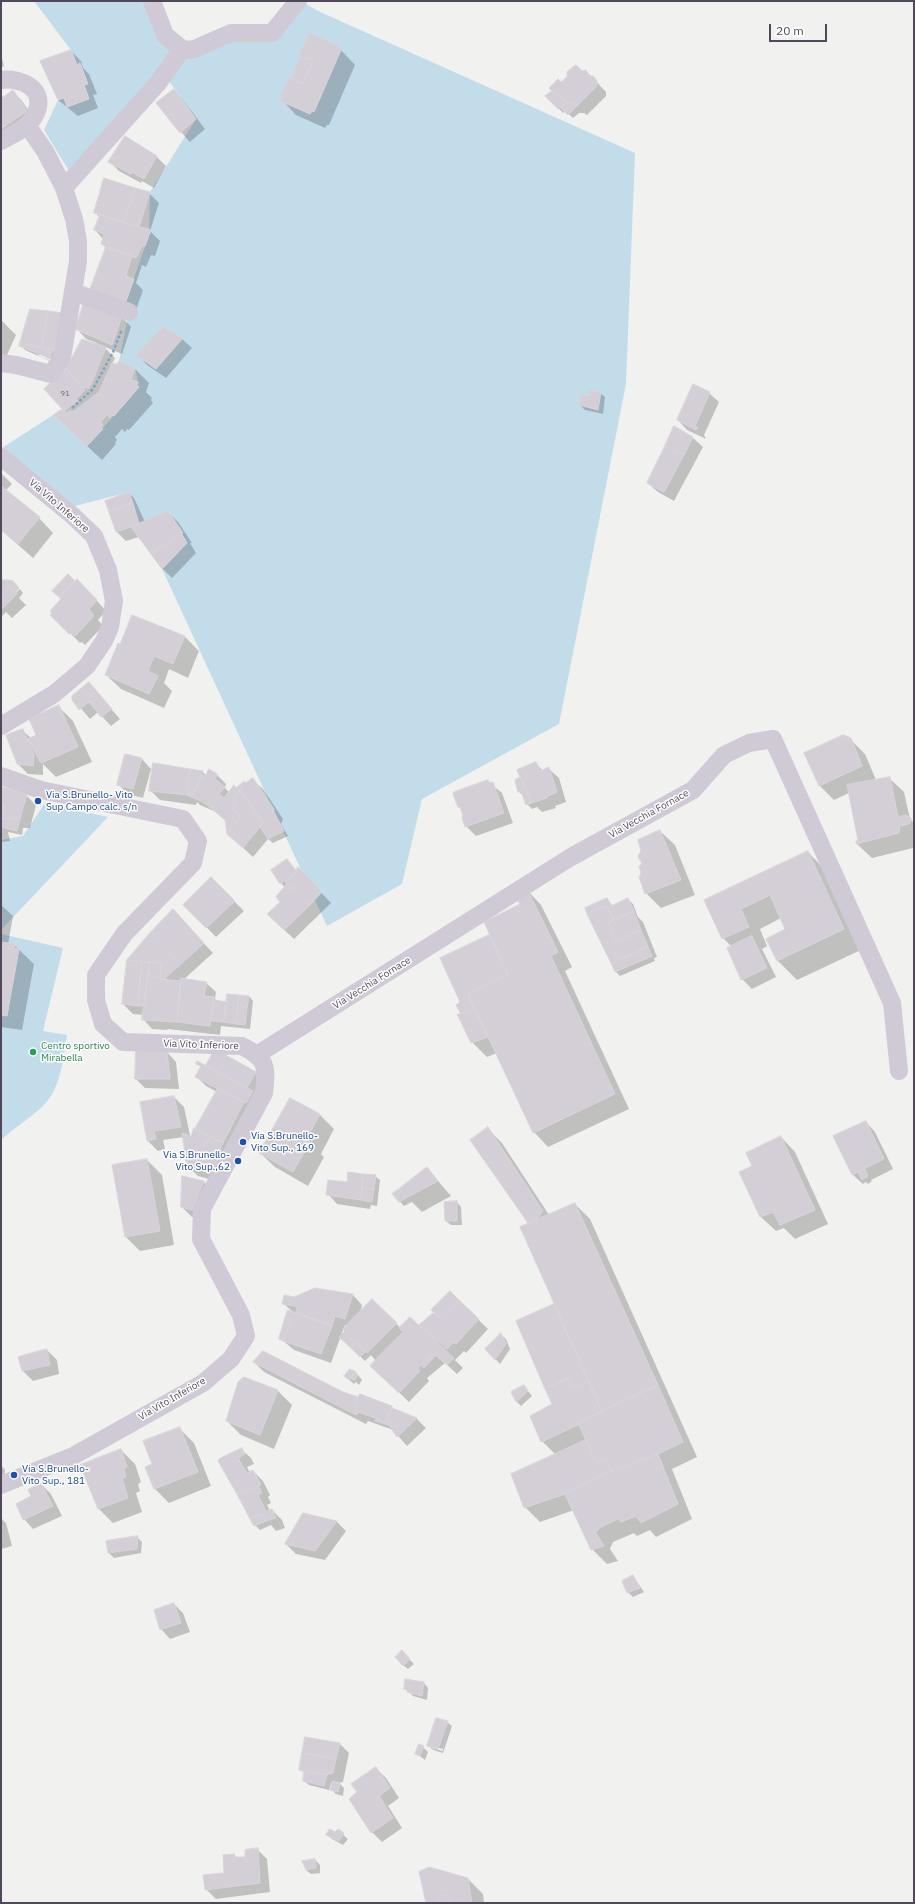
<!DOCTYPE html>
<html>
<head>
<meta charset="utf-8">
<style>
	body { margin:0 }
	#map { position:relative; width:915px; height:1904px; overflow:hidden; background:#f1f1ef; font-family:"IBM Plex Sans",sans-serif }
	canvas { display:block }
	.frame { position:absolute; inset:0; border:2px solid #51495a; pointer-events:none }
	.scale { position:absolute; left:769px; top:24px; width:58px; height:18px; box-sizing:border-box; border:2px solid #51495a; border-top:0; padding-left:5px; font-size:12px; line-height:14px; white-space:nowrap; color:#51495a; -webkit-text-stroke:3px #fff; paint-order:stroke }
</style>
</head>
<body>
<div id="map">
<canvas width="915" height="1904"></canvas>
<div class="frame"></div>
<div class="scale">20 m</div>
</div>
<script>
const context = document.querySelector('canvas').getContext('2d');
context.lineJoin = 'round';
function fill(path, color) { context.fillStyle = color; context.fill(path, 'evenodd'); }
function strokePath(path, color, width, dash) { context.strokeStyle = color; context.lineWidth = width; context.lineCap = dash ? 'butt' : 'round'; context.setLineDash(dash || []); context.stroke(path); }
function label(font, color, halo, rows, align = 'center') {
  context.font = font + ' "IBM Plex Sans",sans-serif'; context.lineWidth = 3; context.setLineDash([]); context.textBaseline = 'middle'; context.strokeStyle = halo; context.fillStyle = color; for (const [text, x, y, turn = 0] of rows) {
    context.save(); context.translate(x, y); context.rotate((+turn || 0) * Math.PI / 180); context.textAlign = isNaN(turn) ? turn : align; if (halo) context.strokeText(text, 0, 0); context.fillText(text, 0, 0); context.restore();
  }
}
const green = new Path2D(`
	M34 1H147L182 49 272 33 301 1 318 11 635 153 626 384 559 724 422 799 402 884 327 926 162 569 187 543 168 511 139 524 129 492 75 506 2 448 53 415 87 446 139 387 135 368 119 361 129 312 125 304 149 235 150 192 196 119 169 81 74 179 44 130 58 100 64 98 67 107 89 99 84 85 88 84 80 63 77 65 71 50Z
	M45 803 108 817 1 930V840L23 836Z
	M1 934 63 948 43 1031 67 1035C63 1060 61 1089 42 1107 29 1119 14 1128 1 1140Z`);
const shadow = new Path2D(`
	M338 47 355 65 329 125H327L325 128 296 115 282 100 302 56Z
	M71 51 81 61 83 68 89 74 97 94 93 95 98 108 78 116 58 100Z
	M1 54 4 66 1 67Z
	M586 71 606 92V96L587 115 584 113H579L573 118 565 111 563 113 547 96 561 84Z
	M174 90 183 100 205 129 190 142 181 132Z
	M13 91 22 101 36 121 1 132V95L4 98Z
	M125 137 157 157 166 166 154 188 142 181 141 183 119 171 110 162Z
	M149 193 159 203 150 231 160 241 155 256 151 255 146 267 142 265 136 283 143 290 135 313 100 299 106 248 102 244 103 239 95 230 100 218 95 212Z
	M31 310 63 314 54 363 25 350 21 345ZM37 355H42L54 360 53 362Z
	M122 317 131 327 122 354 103 346 115 358 112 364 135 369 149 383 146 392 152 398 151 400 153 403 129 430 127 429 125 432 122 429 115 437 117 440 115 443 116 444 102 460 55 416 64 409 46 389 96 345 97 343 86 339 77 329Z
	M1 320 16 335 1 368Z
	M182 339 192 348 166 378 147 365 138 355Z
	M600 393 605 397 603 414 585 410 580 405Z
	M709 393 719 402 704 435 706 439 687 430 678 420Z
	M675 428 693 438 703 447 674 501 658 492 648 483Z
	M1 473 12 484 5 491 39 518 53 533 33 558 1 530Z
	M129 493 134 498 145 522 168 512 178 522 192 543H190L196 553 172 578 162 568 139 537 126 541 116 531Z
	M1 581 13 582 14 592 15 594 20 589 23 593 19 598 26 605 12 618 6 612 1 617Z
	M75 582 87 590 106 611 98 620 103 626 85 645 82 642 80 643 52 615Z
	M133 616 185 637 199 651 188 678 169 669 164 683 172 691 164 708 121 689 106 675Z
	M89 684 120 719 111 726 98 712 90 719 73 699Z
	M58 706 73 721 92 762 56 777 43 764V775L28 774 18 764 22 730 31 738 37 735Z
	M850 739 865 754 876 780 889 778 904 792 910 819 914 823 913 848 872 858 857 844V842L859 841 849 793 834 800 820 786 805 754Z
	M142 759 151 769 143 798 128 794 118 784Z
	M536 763 543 771 549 769 559 778 566 802 555 806 556 808 542 812 537 807 532 809 527 804 524 796 519 792 516 781 522 778Z
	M153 764 203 772 206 776 217 775 226 784 225 788 230 793 253 780 263 789 283 819 281 824 288 836 273 843 268 839 253 857 228 834 226 821 214 811 200 805 197 802 196 805 160 800 150 790Z
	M488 781 502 793 513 823 476 836 466 826 462 810 458 806Z
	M2 788 26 795 36 805 30 828H23L22 835 8 832 10 841 1 842V793Z
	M660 831 675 845 695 895 661 908 646 893 642 874 643 864Z
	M808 852 827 872 863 949 797 980 777 960 786 930 781 918 760 929 767 946 762 949 776 977 752 989 742 979 732 947 723 938 706 900Z
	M298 868 331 903 294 939 278 924 285 888 272 871H296Z
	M211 878 244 911 216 937 185 905Z
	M527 890 541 905 572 967 565 971 629 1109 548 1147 534 1132 497 1053 487 1057 472 1042 457 1005 462 1003 441 958 490 935 521 905Z
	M607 899 613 907 628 899 633 904 638 917 643 922 657 957 654 958 655 961 620 976 616 972 586 909Z
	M1 905 13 916 8 944 14 945 34 964 22 1030 1 1027Z
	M173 911 213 953 183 980 206 983 216 992 215 999 218 1002 227 1003 228 995 249 996 253 1001 250 1029 221 1026 220 1035 168 1029 167 1030 152 1029 143 1019V1015L133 1014 123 1004 128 961Z
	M215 1051 255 1073 265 1083 220 1182 198 1176 188 1166 184 1137 163 1140 165 1149 158 1151 148 1141 142 1103 174 1097 184 1107 191 1140 217 1092 206 1086 197 1077 201 1067 197 1063 206 1067Z
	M167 1052 176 1062 179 1089 145 1088 136 1079Z
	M291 1099 320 1115 334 1129 321 1154 324 1157 308 1186 275 1167 260 1153Z
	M866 1122 875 1132 893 1169 871 1180 872 1181 868 1184 866 1182 863 1184 853 1175Z
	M488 1129 502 1143 549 1215 575 1204 590 1219 697 1457 672 1469 692 1519 656 1537 650 1530 637 1536 634 1533 613 1542 610 1549 618 1561 607 1564 592 1549 574 1510 540 1522 525 1507 556 1455 542 1441 553 1405 517 1322 555 1305 529 1224 472 1140Z
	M781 1137 795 1152 828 1224 795 1239 784 1228 776 1231 761 1217 740 1172 753 1167Z
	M147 1160 162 1175 174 1245 140 1251 126 1237Z
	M427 1168 451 1196 422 1212 412 1202 404 1206 394 1195Z
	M349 1173 375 1176 380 1180 377 1206 371 1205 370 1209 337 1204 328 1194 347 1183Z
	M183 1177 204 1182 213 1192 202 1219 192 1217 182 1207Z
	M457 1202 461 1207 462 1225H451L446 1221Z
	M316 1289 353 1295 362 1305 360 1314 372 1301 401 1328 419 1326 435 1313 450 1292 488 1329 466 1353 464 1351 455 1360 463 1368 457 1374 445 1363 427 1378 429 1381 409 1402 381 1375 376 1361 371 1355 365 1361 350 1347 346 1331 348 1326 345 1325 331 1363 294 1350 280 1338 293 1312 283 1303Z
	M501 1335 506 1339 510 1349 500 1364 486 1349Z
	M47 1350 57 1360 59 1374 33 1381 23 1371 19 1358Z
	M254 1362 358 1398 392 1407 395 1410 416 1418 426 1428 407 1446 393 1430 368 1421 366 1424 364 1423 264 1372Z
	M358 1375 362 1380 359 1385 356 1382 354 1384 345 1376Z
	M524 1386 532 1396 521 1406 516 1401Z
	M278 1391 292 1405 274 1449 241 1435 227 1421Z
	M179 1428 194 1443 211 1486 169 1503 154 1488 153 1465Z
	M241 1449 251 1458 254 1464 247 1467 250 1473 253 1471 263 1481 270 1495 268 1497 271 1503 267 1505 270 1511 272 1510 282 1520 285 1528 276 1531 271 1525 260 1530 255 1525 219 1461Z
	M121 1450 135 1464 141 1482 138 1484 140 1491 136 1493 142 1512 113 1523 99 1509 81 1465Z
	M1 1465 5 1470 3 1487 1 1488Z
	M41 1484 51 1494 62 1516 33 1529 24 1519 32 1497Z
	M303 1514 337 1522 346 1531 325 1560 296 1554 286 1544Z
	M1 1518 6 1523 12 1546 1 1549Z
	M137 1537 142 1542 141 1553 114 1558 109 1553 108 1542Z
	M633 1576 644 1592 633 1597 628 1592Z
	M174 1604 183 1613 190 1632 170 1639 161 1629Z
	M402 1652 414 1664 408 1669 403 1665Z
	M424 1683 428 1688 427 1700 413 1696 405 1688Z
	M447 1722 452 1726 443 1753 433 1750 428 1745ZM432 1746 443 1749V1751L432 1748Z
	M339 1743 349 1753 343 1782 339 1783 344 1788 343 1796 336 1794 332 1790 333 1783H331L329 1790 309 1785 304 1781 305 1774 300 1769Z
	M423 1747 428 1752 425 1760 416 1753Z
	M376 1768 386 1778 399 1798 388 1806 402 1828 382 1842 372 1832 358 1793Z
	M338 1830 348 1839 343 1845 332 1839 328 1835 336 1834Z
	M257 1849 267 1859 270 1892 216 1899 206 1889 225 1874 234 1855 237 1858H246Z
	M315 1860 320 1865V1873L311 1874 306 1870Z
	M468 1879 483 1894 484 1903H427Z`);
const building = new Path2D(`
	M310 33 339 46 338 48 341 50 314 112 312 111 310 114 280 101 282 98 280 97 289 78 303 84 313 61 299 55Z
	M71 50 77 65 80 63 88 84 84 85 89 99 67 107 64 98 58 100 40 61Z
	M301 56 313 61 303 84 291 79Z
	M576 65 582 71 586 70 589 76H593L597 81 596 87 577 106 573 103H567L560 95 558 97 549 88 558 79 561 82 567 77V72Z
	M174 89 196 119 180 133 156 103Z
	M13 90 27 111 1 129V94L3 97Z
	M552 91 558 97 560 95 567 103H573L577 106 568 115 560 107 558 109 545 96Z
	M125 136 157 156 144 179 132 172 131 174 108 162Z
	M104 178 135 188 124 222 94 213Z
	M135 188 150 192 139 227 124 222Z
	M100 215 151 230 145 246H142L136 258 101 244 104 234 94 230Z
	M106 247 132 256 126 276 134 279 125 304 90 290Z
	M84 303 122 316 112 345 75 329Z
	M30 309 48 311 42 347 20 343Z
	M48 311 63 313 54 349 42 347Z
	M163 327 183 338 156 369 136 355Z
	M82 339 106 347 93 380 88 389 85 387 84 388 66 369Z
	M20 343 46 348 44 356 19 346Z
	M46 348 54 349 49 359 44 356Z
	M119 361 135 368 131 380 138 382 136 386 139 387 114 416 112 415 110 418 107 415 101 422 103 425 101 428 103 429 87 446 53 415 62 409 67 413 70 410 73 412 99 392 112 363 117 364Z
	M66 369 85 390 76 399 78 401 64 411 44 389Z
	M693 384 710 392 695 426 698 428 696 430 677 420Z
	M589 390 601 392 598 410 579 405 580 395 589 396Z
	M674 426 693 437 684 455 665 446Z
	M665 446 684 455 664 492 647 483Z
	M1 486 40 517 18 544 1 530Z
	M129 492 133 503 109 512 105 501Z
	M133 503 139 524 116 532 109 512Z
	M168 511 183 533 151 554 131 527Z
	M181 533 187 543 162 569 151 554Z
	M68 574 75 581 59 597 52 591Z
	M77 579 97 600 89 609 94 616 75 636 72 633 69 634 50 615 52 613 50 611 61 599 59 597Z
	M1 580H7L5 582 17 594 2 609Z
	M7 580 13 581 19 588 15 593 5 582Z
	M132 615 185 636 173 664 154 656 148 671 158 676 149 694 105 675 118 643 120 644Z
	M89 682 112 709 101 717 89 702 79 710 72 700V696Z
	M59 705 78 747 41 763 28 739 36 735 29 719Z
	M23 729 34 755 33 766 17 764 6 735Z
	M843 735 851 738 862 766 819 786 804 753Z
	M125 754 142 758 133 789 117 785Z
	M536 762 540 771 549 767 557 792 546 797 547 798 531 803 517 770Z
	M153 763 190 769 187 795 149 791Z
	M190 769 203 771 193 794 191 792 189 796 187 795Z
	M209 769 217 774 215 779 225 787 219 794 224 798 234 785 238 791 240 790 233 800 237 803 232 809 241 816 227 834 225 819 203 802 189 796 191 792 193 794 202 775 205 776Z
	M521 777 531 803 526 805 521 791 518 792 515 780Z
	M890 777 898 817 906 815 911 818V821L909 824 900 826 899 833 856 844V841L858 840 847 785Z
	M253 778 274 809V812L263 823 240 789 238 791 236 788 244 781 245 783Z
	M488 780 490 783 493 782 504 813 465 827 462 818 463 816 460 807H458L453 794 454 792Z
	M2 787 27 794 20 819 2 818 5 806 1 804Z
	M240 790 263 823 243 848 227 834 241 816 232 809 237 803 233 800Z
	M1 804 5 806 1 824Z
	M274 812 284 831 268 839 260 827Z
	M2 818 20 819 17 831 1 827Z
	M660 830 681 880 645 894 639 877 641 873 639 866 642 864 638 856 641 851 638 840Z
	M808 851 844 929 777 961 766 939 785 929 770 895 741 909 749 927 722 939 704 900Z
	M287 859 297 872 280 884 271 870Z
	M298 867 322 892 310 905 285 882 297 872 296 870Z
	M211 877 235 901 206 928 183 905Z
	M287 884 310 905 284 930 267 914 280 902 276 897Z
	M527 889 558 952 551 956 615 1094 533 1133 468 994 508 975 484 922 520 904 515 897Z
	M607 898 612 906 608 908 606 906 587 914 585 908Z
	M628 898 634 911 614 920 608 908Z
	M606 906 614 920 608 922 616 941 641 930 648 947 611 963 587 914Z
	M173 909 204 943 181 964 151 932Z
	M634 911 641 930 616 941 608 922Z
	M151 932 181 964 163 980 160 979 161 963 127 960Z
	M489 935 508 975 468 994 474 1009 461 1014 456 1005 460 1002 440 958Z
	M752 936 767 968 741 980 727 948Z
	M1 942 15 944 14 948 19 949 7 1016 1 1015Z
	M648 947 652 956 615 972 611 963Z
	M127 960 142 962 138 1006 122 1004Z
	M142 962H150L144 1006H138Z
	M150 962 161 963 160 977 148 975Z
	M148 975 160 977V979L181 981 177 1022 142 1020Z
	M181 978 207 982 204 996 214 997 210 1026 177 1022Z
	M227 994 239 995 236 1024 224 1022Z
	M239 995 249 996 247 1008 238 1006Z
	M214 1000 227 1002 224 1022 211 1021Z
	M238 1006 247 1008 245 1025 236 1024Z
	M474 1009 488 1037 471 1043 457 1014H461Z
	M215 1049 256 1072 247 1088 206 1065Z
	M136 1051H167L170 1079H135Z
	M197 1061 253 1091 246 1103 195 1077 201 1066 196 1064Z
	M218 1088 244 1102 223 1143 195 1129Z
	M174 1096 181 1127 154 1131 156 1139 147 1141 140 1102Z
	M290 1098 320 1114 306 1140 310 1142 293 1172 259 1153Z
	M866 1121 884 1159 852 1175 833 1136Z
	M488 1127 543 1211 536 1220 528 1223 470 1140Z
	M194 1128 210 1136 207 1143H205L199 1159 186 1161 182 1133 191 1136Z
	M210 1136 223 1143 219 1153 216 1168 212 1167 210 1173 187 1166 186 1161 199 1159 205 1143H207Z
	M781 1136 815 1210 780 1225 773 1212 760 1217 739 1172 752 1166 746 1153Z
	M147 1159 160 1231 125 1237 112 1165Z
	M427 1167 438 1181 406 1198 399 1189Z
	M865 1169 868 1176 862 1180 858 1172Z
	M348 1172 363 1174 361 1200 326 1195 328 1180 347 1182Z
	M363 1174 376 1175 374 1189 362 1188Z
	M182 1176 204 1181 192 1210 181 1207Z
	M362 1188 374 1189 372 1202 361 1200Z
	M399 1189 406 1198 399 1202 392 1194Z
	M457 1201V1221H445L444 1202Z
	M575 1203 658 1385 602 1411 520 1227Z
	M315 1288 353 1294 345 1319 335 1316 332 1326 296 1312 297 1308 296 1306 282 1304 284 1295 294 1297Z
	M450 1291 459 1300 440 1318 431 1310Z
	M372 1299 397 1323 367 1353 356 1342 351 1348 339 1337 345 1331 343 1329Z
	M459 1300 479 1319 456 1344 454 1342 447 1349 419 1325 434 1312 440 1318Z
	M554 1304 589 1382 573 1388 568 1379 545 1389 516 1321Z
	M288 1310 332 1326 321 1354 283 1341 291 1320 285 1318Z
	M410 1317 454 1358 447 1365 434 1354 419 1367 393 1342 403 1332 399 1328Z
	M285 1318 291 1320 283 1341 279 1339Z
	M501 1333 506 1344 495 1360 485 1349Z
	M356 1342 366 1351 360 1357 351 1348Z
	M393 1342 419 1367 418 1368 420 1371 399 1393 370 1366Z
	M47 1349 50 1365 22 1371 18 1357Z
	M263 1351 343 1392 358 1397 354 1414 253 1362Z
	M434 1354 436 1355 424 1368 422 1365Z
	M350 1369 356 1372 349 1380 344 1376Z
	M355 1372 358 1375 354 1381 351 1378Z
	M244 1377 278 1390 260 1435 226 1421 238 1382Z
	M568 1379 573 1388 589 1382 602 1412 578 1423V1425L541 1442 530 1416 552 1404 545 1389Z
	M524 1385 528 1391 516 1402 511 1392Z
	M658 1385 683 1442 658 1454 611 1471 606 1458 596 1462 578 1423Z
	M360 1394 392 1406 387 1422 358 1412 357 1415 354 1414 358 1397Z
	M392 1408 417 1418 397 1437 389 1425 391 1423 388 1421Z
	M377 1419 387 1422 388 1421 391 1423 389 1425 375 1421Z
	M180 1427 198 1472 154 1489 145 1467 152 1464 143 1441Z
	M586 1440 596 1462 606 1458 611 1471 565 1494 524 1508 511 1474Z
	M242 1448 245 1454 238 1458 247 1473 253 1470 261 1485 237 1494 218 1461 219 1459Z
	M121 1449 127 1467 124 1469 126 1477 122 1478 128 1498 98 1509 80 1465Z
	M658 1454 678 1504 641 1523 636 1516 621 1522 618 1519 599 1528 596 1533 604 1546 591 1550 565 1494 611 1471Z
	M41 1483 53 1506 23 1520 16 1504 31 1496 28 1490Z
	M259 1487 262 1493 258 1495 266 1511 272 1509 276 1518 266 1521 263 1514 250 1519 237 1494Z
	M303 1513 337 1521 315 1551 285 1544Z
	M263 1514 266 1521 254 1526 250 1519Z
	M138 1536 137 1549 108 1553 106 1541Z
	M633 1575 640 1588 627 1593 622 1581Z
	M174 1603 181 1623 160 1630 154 1610Z
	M402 1650 410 1659 403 1666 395 1657Z
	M405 1679 424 1682 422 1696 407 1692V1690L404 1689Z
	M436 1718 448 1721 438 1749 427 1746Z
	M305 1737 340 1743 336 1759 302 1753Z
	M419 1744 424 1746 420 1756 415 1754Z
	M302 1753 336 1759 333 1773 327 1775 299 1770Z
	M376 1767 390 1788 379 1796 393 1818 371 1833 349 1799 357 1792 351 1784Z
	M304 1771 327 1775 324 1786 303 1781Z
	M333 1781 340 1783 338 1792 330 1790Z
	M330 1829 335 1832 338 1829 344 1833 339 1841 326 1835Z
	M258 1848 260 1883 205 1890 203 1875 224 1873 223 1855 235 1854 234 1857H245V1850Z
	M315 1859 316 1868 306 1870 302 1861Z
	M429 1867 468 1878 472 1903H452L449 1897 444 1895 439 1896 437 1903H426L419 1872Z
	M444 1895 449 1897 452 1903H437L439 1896Z`);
const path = new Path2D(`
	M72 408 93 389 113 352 122 329`);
const minor = new Path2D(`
	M152 1 165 35 182 49 192 50 231 33H272L298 1
	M1 80C22 77 48 90 35 115 29 128 13 134 1 141
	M64 188 158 83 182 49
	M73 292 129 312
	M1 363 16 365 51 374 62 358 78 261V241L74 219 64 188 45 151 27 125
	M1 457 72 515 94 536 108 570 114 601 110 627 104 641 87 666 54 694 1 726
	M1 776 41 790 183 819 198 841 193 863 124 934 96 975V1000L103 1024 123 1042 242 1046C267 1059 267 1066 264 1093L202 1209 201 1239 241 1315 246 1336 231 1359 203 1383 73 1456 1 1485
	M258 1054 571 857 693 790 724 755 749 743 773 739 892 1003 899 1071`);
const markers = [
	[38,801,4,"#1a4fb4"],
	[33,1052,4,"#2e9e5b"],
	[243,1142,4,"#1a4fb4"],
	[238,1161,4,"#1a4fb4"],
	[14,1475,4,"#1a4fb4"]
];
const numberNames = [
	["91",65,394]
];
const streetNames = [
	["Via Vito Inferiore",59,506,41],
	["Via Vecchia Fornace",649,814,-29],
	["Via Vecchia Fornace",372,983,-32],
	["Via Vito Inferiore",201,1045,2],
	["Via Vito Inferiore",172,1399,-30]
];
const transitNames = [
	["Via S.Brunello- Vito",46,795],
	["Sup Campo calc. s/n",46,807],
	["Via S.Brunello-",251,1136],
	["Vito Sup., 169",251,1148],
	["Via S.Brunello-",230,1155,"right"],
	["Vito Sup.,62",230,1167,"right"],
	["Via S.Brunello-",22,1469],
	["Vito Sup., 181",22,1481]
];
const leisureNames = [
	["Centro sportivo",41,1046],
	["Mirabella",41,1058]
];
fill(green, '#c3dcea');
fill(shadow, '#0003');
fill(building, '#d4cfd6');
strokePath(building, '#d8d4da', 1);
strokePath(path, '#7fa3c4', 2.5, [3, 2]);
strokePath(minor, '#d0cad7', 18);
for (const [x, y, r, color] of markers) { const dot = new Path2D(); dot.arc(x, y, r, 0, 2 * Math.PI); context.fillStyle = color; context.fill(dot); strokePath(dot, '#fff', 1.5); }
label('8px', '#726a79', null, numberNames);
label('10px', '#51495a', '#fff', streetNames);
label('10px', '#164399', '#fff', transitNames, 'left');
label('10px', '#27864d', '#fff', leisureNames, 'left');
</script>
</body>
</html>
